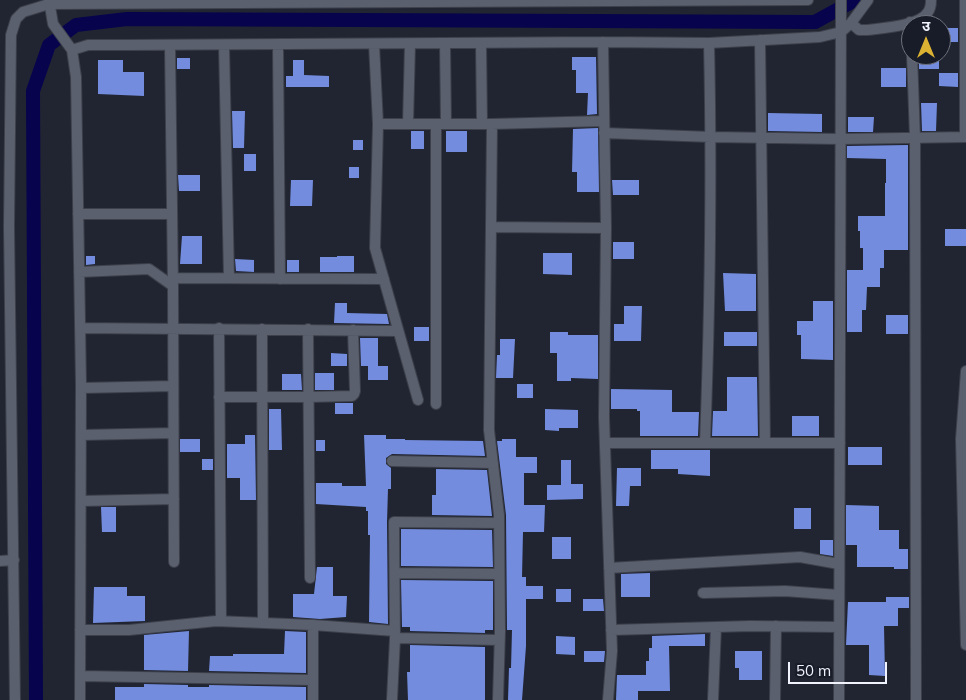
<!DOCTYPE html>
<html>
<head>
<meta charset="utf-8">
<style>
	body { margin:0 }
	#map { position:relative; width:966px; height:700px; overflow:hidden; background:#212532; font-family:Mulish,"Noto Sans Devanagari",sans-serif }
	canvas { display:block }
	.north { position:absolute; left:901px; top:15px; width:50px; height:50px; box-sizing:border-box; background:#181c28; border:1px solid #6e727d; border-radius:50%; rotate:0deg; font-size:14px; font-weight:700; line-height:20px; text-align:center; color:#f0f3fc }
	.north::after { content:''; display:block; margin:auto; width:18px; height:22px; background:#dcb233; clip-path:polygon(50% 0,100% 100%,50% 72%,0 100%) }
	.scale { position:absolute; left:788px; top:662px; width:99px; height:22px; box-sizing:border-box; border:2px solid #f0f3fc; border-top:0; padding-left:6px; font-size:15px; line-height:18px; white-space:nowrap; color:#f0f3fc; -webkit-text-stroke:4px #181c28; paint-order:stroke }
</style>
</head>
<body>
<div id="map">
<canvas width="966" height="700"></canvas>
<div class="north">उ</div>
<div class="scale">50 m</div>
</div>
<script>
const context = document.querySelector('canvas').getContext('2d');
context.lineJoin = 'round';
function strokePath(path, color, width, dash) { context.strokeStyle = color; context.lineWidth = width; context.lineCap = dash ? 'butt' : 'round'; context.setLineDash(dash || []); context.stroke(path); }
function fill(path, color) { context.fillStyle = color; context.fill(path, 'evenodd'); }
const canal = new Path2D(`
	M36 700 33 91 49 45 76 25 127 19 815 22 855 0`);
const building = new Path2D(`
	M941 28H958V42H941Z
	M919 55H939V69H919Z
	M572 57H596L597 114 587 115 588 93H576V70H572Z
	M177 58H190V69H177Z
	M98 60H123V72H144V96L98 94Z
	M293 60H304V75L329 76V87H286V76H293Z
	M881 68H906V87H881Z
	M939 73H958V87L939 86Z
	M921 103H937L936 131H922Z
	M232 111H245L244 148H233Z
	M768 113 822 114V132L768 131Z
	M848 117H874L873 132H848Z
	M598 128 599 192H577V172H572L573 129Z
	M411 131H424V149H411Z
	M446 131H467V152H446Z
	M353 140H363V150H353Z
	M908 145V250H884V268H880V287H867L866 310H862V332H847V270H863V248H860V231H858V216H885V183H886V159L847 158V146Z
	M244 154H256V171H244Z
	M349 167H359V178H349Z
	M178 175H200V191H179Z
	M291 180H313L312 206H290Z
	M612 180H639V195H613Z
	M945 229H966V246H945Z
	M182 236H202V264H180Z
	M613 242H634V259H613Z
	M543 253H572V275L543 274Z
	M86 256H95V264L86 265Z
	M337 256H354V272H320V257H337Z
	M235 259 254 260V272L236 271Z
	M287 260H299V272H287Z
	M723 273 756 274V311H725Z
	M813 301H833V360L801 359V335H797V321H813Z
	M335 303H347V313L387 314 389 324 334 323Z
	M624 306H642L641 341H614V324H624Z
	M886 315H908V334H886Z
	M414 327H429V341H414Z
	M550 332H568V335H598V379L571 378V381H557V353H550Z
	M724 332H757V346H724Z
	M360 338H378V366H388V380H368V366H361Z
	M500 339H515L513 378H496L497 355H500Z
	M331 353 347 354V366H331Z
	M315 373H334V390H315Z
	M282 374H301L302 390H282Z
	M727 377H757L758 436H712L713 411H727Z
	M517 384H533V398H517Z
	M611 389 672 390V412H699L698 436H640V411H637V409H611Z
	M335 403H353V414H335Z
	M269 409H281L282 450H269Z
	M545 409 578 410V428H559V431L545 430Z
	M792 416H819V436H792Z
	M245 435H255L256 500H240V478H227V444H245Z
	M364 435H386V439H405V440L483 441 485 456 392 454 386 458V464L391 468V489H388L387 522 388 624 369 622 370 535H368V511H366V507L316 504V483H342V486H366Z
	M180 439H200V452H180Z
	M502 439H516V457H537V473H524V505H545L544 532H523L522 577H526V586H543V599H526V646L522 700H508L509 668H511L512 630H507L506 515 497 441H502Z
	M316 440H325V451H316Z
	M848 447H882V465H848Z
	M651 450H710V476L678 474V469H651Z
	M202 459H213V470H202Z
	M561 460H571V484H583V499L547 500V485H561Z
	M617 468H641V486H630L629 506H616Z
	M436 469 487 470 492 516 432 515V495H436Z
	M846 505 879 506V530H899V549H908V569H894V567H857V545H846Z
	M101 507H116V532H102Z
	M794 508H811V529H794Z
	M401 529 492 530 493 567 401 566Z
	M552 537H571V559H552Z
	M820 540H833V556L820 554Z
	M317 567H333V596H347L346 617 320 619 293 617V594H314Z
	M650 573V597H621V574Z
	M401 580 493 581V630H485V633L410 631V627H402Z
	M94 587H127V596H145V621L93 623Z
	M556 589H571V602H556Z
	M886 597H909V608H898V626H884L885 676 869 675V645H846L848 602H886Z
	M583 599H603L604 611H583Z
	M189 631 188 671 144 670V635Z
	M285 631 306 632V673L209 671 210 656H233V654H284Z
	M705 634V646H669L670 691H638V700H616L617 675H646V661H649V648H652V636Z
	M556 636 575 637V655L556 654Z
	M410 645 485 647V700H408L407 672H410Z
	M584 651H605L604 662H584Z
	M735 651H762V680H739V668H735Z
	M144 684 188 685V687H209V685L306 687V700H115V687H144Z`);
const minor = new Path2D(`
	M49 0 53 24 72 50 76 77 81 384 80 700
	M910 22 911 38
	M851 23 859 30H867C883 28 920 26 928 12 931 8 931 4 931 0
	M760 40 765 443
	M603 42 606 228 604 417 612 651 608 700
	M445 43 446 124
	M481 43 482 124
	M374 44 378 124 375 248 418 400
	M170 45 173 286 174 562
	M224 45 229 278
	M278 45 280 279
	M72 50 88 45H125L603 42 709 43 820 37 841 32 851 23 868 0
	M912 55 915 138 916 700
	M378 124H492L604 121
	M408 124 410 44
	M436 124V404
	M492 124 489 430 499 515 500 631 498 700
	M604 133 711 137 841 139 966 137
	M965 137V0
	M78 214H172
	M491 227 606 228
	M79 272 149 269 173 286
	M173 278 384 279
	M80 328 398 331
	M219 328 221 621
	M262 329 263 623
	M308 329 310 578
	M966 371 961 439 966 645
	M81 388 173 386
	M219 397H308L352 396 354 394 355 391 353 330
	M81 435 173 433
	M605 443H840
	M705 443C710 310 712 177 709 43
	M392 461 493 463
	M81 501 174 499
	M0 561 14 560
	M609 568 800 557 839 564
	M395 573 499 574
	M703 593 785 591 839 595
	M80 630H129L216 621 313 625 395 631
	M611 630 750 626 839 627
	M395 638 499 640
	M80 676 313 680
	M15 700 9 227 11 35 16 19 23 12 49 4 808 0
	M313 700V625
	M392 700 395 638 394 522 499 523
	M713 700 716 627
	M775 700 776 626
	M839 700 841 0`);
strokePath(canal, '#07034d', 14);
fill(building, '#738cdd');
strokePath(minor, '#3d404b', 12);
strokePath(minor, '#5a606e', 10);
</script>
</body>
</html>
